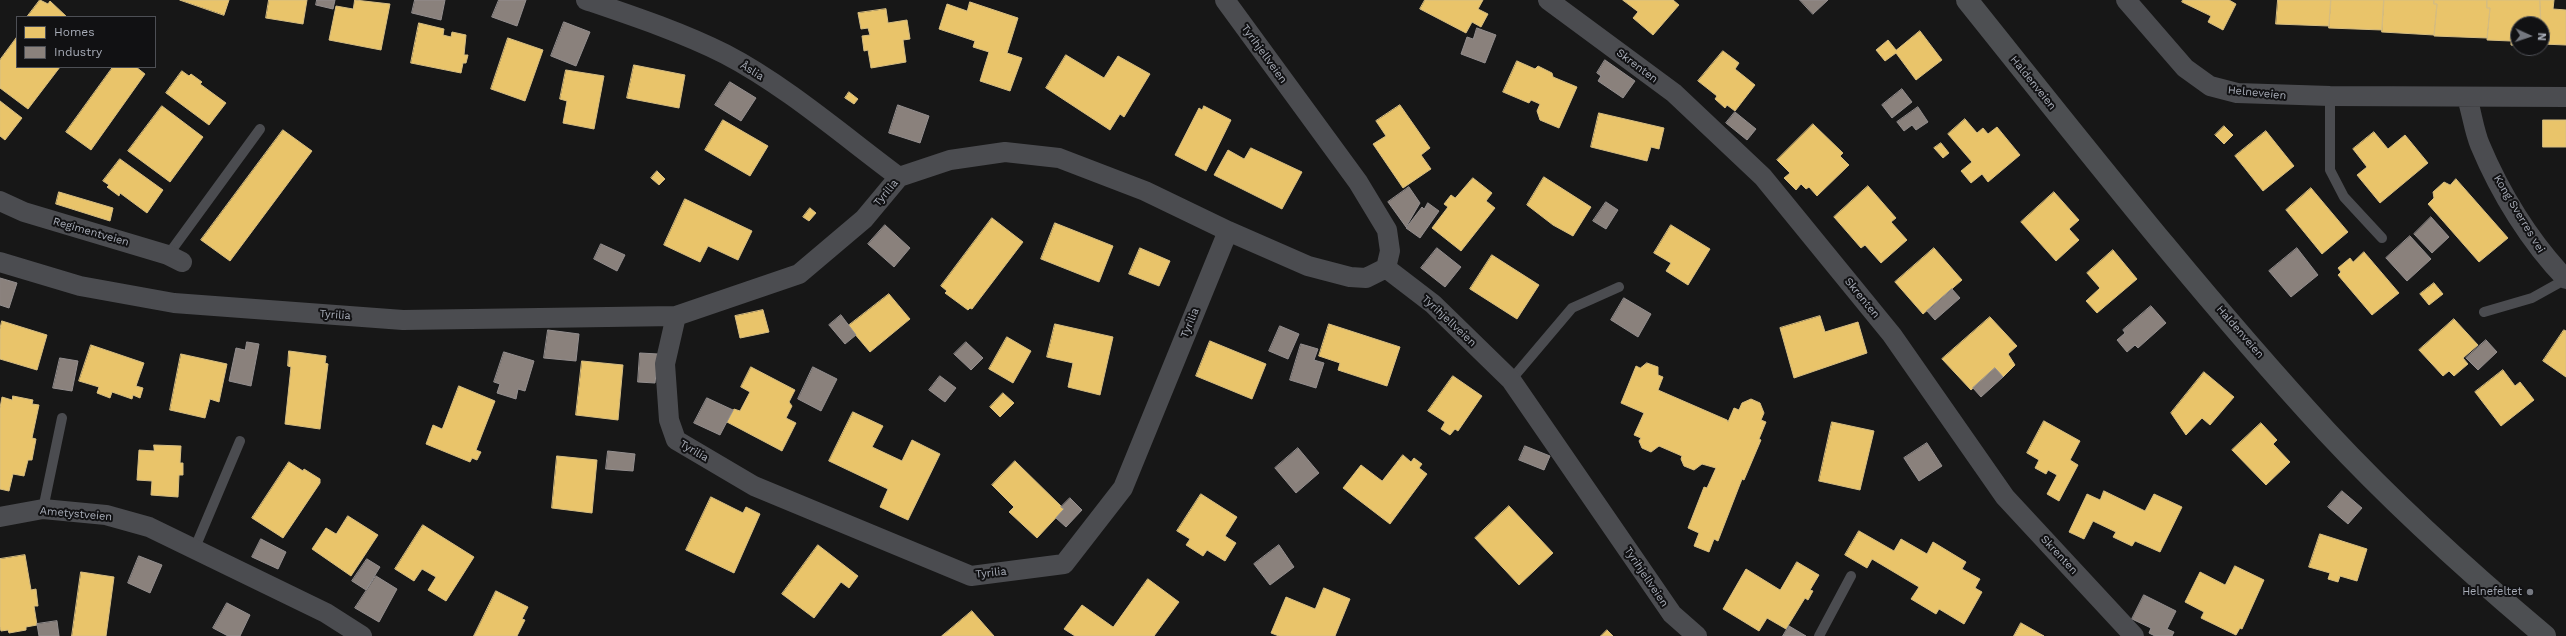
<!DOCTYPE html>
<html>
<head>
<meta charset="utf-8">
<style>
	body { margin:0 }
	#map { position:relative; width:2566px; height:636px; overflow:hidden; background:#171717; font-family:"Work Sans",sans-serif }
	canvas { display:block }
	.legend { position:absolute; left:16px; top:16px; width:140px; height:52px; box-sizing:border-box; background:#111113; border:1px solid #4d4f55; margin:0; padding:5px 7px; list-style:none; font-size:12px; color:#a8adb8 }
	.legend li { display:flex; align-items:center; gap:8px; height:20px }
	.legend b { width:20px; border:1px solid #4d4f55 }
	.north { position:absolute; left:2510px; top:16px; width:40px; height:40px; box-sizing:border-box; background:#111113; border:1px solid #4d4f55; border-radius:50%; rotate:93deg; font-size:11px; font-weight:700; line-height:16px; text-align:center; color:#a8adb8 }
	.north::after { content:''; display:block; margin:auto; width:14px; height:18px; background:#757880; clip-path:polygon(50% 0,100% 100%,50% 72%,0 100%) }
</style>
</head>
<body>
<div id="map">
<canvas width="2566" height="636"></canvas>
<ul class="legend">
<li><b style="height:11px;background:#e9c46a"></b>Homes</li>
<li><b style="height:11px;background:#8a817c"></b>Industry</li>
</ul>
<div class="north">N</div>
</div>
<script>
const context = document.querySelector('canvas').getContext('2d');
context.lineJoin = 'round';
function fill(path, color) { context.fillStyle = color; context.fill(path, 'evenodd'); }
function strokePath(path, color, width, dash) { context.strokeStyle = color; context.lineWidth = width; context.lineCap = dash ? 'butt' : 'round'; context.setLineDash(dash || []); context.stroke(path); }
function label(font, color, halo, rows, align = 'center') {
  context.font = font + ' "Work Sans",sans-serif'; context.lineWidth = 4; context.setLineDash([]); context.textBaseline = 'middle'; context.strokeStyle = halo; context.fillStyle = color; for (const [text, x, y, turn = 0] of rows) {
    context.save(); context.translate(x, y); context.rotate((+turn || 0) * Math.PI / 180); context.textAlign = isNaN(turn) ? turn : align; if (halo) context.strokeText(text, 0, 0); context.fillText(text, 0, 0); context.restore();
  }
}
const homes = new Path2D(`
	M40 0 48 4 50 1 67 17H27Z
	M180 0H229L224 15Z
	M269 0H307L303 24 266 18Z
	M355 0 390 4 381 50 329 40 336 6 353 9Z
	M1425 0H1483L1478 9 1488 14 1481 27 1472 22 1466 33 1420 9Z
	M1623 0H1673L1679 5 1653 35 1633 18 1638 12Z
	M2183 0H2229L2236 4 2223 30 2208 22 2211 16 2182 2Z
	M2278 0H2331L2329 26 2276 24Z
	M2331 0H2384L2382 30 2329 28Z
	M2384 0H2434V4H2437L2434 35 2382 32Z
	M2434 0H2487V8H2490L2487 38 2434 36 2437 4H2434Z
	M2487 0H2540L2541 24H2518V46L2511 45V41L2487 40 2490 8H2487Z
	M2540 0H2554L2553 9 2566 10V45L2542 44Z
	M970 2 1018 18 1007 53 1022 58 1010 91 980 81 989 52 973 47 975 41 939 29 947 4 967 11Z
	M886 9 888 23 907 20 910 39 903 40 906 62 871 68 868 50 864 51 862 36 870 35 868 28 861 29 858 13Z
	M419 23 444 29 443 35 451 37 452 32 466 35 464 55H468L466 63H463L461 73 411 63Z
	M1920 31 1942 60 1916 80 1896 53 1885 61 1876 50 1888 40 1896 50Z
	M17 37V67H60L28 109 0 88V60Z
	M508 38 543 50 525 101 491 89Z
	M1723 51 1739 63 1735 69 1755 85 1735 111 1727 105 1725 108 1715 99 1717 96 1698 81Z
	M1066 55 1104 78 1118 56 1150 74 1124 117 1120 114 1110 130 1046 88Z
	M1517 61 1535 69 1538 66 1552 73 1553 77 1577 87 1559 128 1540 120 1537 111 1540 104 1531 100 1529 103 1503 92Z
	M634 65 685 75 679 108 627 98Z
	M113 67H136L145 74 91 150 66 132Z
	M566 70 604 76 594 129 563 123 567 101 560 99Z
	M182 71 189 76 191 74 202 82 200 84 226 103 209 125 166 93Z
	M849 92 858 99 854 104 845 98Z
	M0 101 22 118 5 140 0 136Z
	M1400 105 1430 148 1421 155 1431 169 1403 188 1373 144 1386 136 1376 121Z
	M162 106 203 137 170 182 128 151Z
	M1204 106 1231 120 1206 171 1175 155 1199 108 1202 110Z
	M1599 113 1664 128 1659 149 1651 147 1647 161 1591 147Z
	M1965 119 1977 133 1983 128 1988 134 1997 127 2020 155 1988 182 1982 174 1971 183 1961 171 1972 162 1948 134Z
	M723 120 768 146 750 176 705 150Z
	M2543 120H2566V147H2543Z
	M1813 124 1843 153 1840 156 1849 165 1817 196 1809 187 1806 189 1801 184 1796 190 1784 178 1790 173 1777 160Z
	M2224 126 2233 135 2224 144 2215 135Z
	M283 130 312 151 230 261 201 240Z
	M2266 131 2294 166 2263 191 2235 156Z
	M2374 132 2388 149 2405 135 2428 163 2380 203 2357 175 2367 167 2353 149Z
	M1941 143 1949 153 1943 158 1934 148Z
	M1251 148 1302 172 1282 209 1214 175 1228 150 1244 159Z
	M120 159 163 190 147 213 120 193 119 196 107 187 109 185 103 181Z
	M657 171 665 179 659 185 651 178Z
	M1544 177 1591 207 1573 236 1553 225 1527 205Z
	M1473 178 1492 193 1486 201 1495 208 1461 251 1432 228 1448 207 1444 204 1451 195 1455 198Z
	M2456 179 2508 238 2479 262 2428 204 2434 198 2433 192 2444 182 2450 185Z
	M1868 186 1896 218 1891 222 1907 240 1881 263 1865 245 1861 248 1834 217Z
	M2311 188 2348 232 2322 254 2286 210Z
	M59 192 113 208 110 221 56 204Z
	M2054 192 2079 220 2069 229 2079 240 2056 261 2021 222Z
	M685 199 752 231 738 260 708 246 700 262 664 245Z
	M810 208 816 213 809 221 803 217Z
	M992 218 1023 242 972 309 970 308 968 310 945 293 947 291 941 286Z
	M1055 223 1113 246 1099 282 1041 259Z
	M1671 225 1710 249 1688 285 1666 271 1671 263 1654 253Z
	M1140 248 1170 261 1159 286 1129 274Z
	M1934 248 1962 280 1923 314 1895 282Z
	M2113 250 2137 279 2097 313 2086 301 2100 288 2087 273Z
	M2364 252 2399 293 2372 315 2338 275 2341 272 2338 268 2350 258 2353 262Z
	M1492 255 1539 285 1517 319 1470 289Z
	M2434 283 2443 294 2429 305 2420 294Z
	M889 294 910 319 870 352 848 326Z
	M763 310 769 332 740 338 735 316Z
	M1820 316 1825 332 1858 322 1867 353 1794 378 1780 328Z
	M1990 317 2017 346 2008 354 2015 365 2003 377 1995 368 1971 390 1942 359Z
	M2454 319 2478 345 2463 358 2468 364 2454 376 2449 371 2443 376 2419 350Z
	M2 321 47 335 37 370 0 359V329Z
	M1055 324 1113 337 1100 395 1068 387 1073 363 1047 357Z
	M1329 324 1400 347 1387 386 1338 370 1340 363 1319 356Z
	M2564 330 2566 331V377L2543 361Z
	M1007 337 1031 351 1013 383 989 369Z
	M1210 341 1266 364 1252 399 1196 376Z
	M91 345 144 363 136 386 143 388 140 398 133 395 132 399 112 392 110 398 97 393 99 387 79 381Z
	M289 351 326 356 325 363 328 364 320 429 285 424 291 367 288 366Z
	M181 354 227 364 219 402 210 399 205 418 170 410Z
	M582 361 623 365 618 420 576 415Z
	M1647 363 1658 367V375L1663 377 1658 390 1727 420 1728 422 1734 408 1739 410 1742 403 1751 399 1760 403 1764 413 1761 420 1766 422 1759 439 1761 440 1744 480 1742 479 1718 541 1714 539 1709 552 1694 546 1699 533 1688 528 1704 487 1707 488 1716 468 1702 464 1694 470 1684 466 1681 459 1682 456 1659 446 1651 452 1642 448 1639 441 1641 438 1634 435 1644 413 1621 403 1636 366 1640 368Z
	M751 367 795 390 789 402 792 406 786 418 796 423 782 451 727 422 734 409 740 411 750 392 741 387Z
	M2503 370 2515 386 2520 382 2534 400 2501 426 2475 392Z
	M2204 372 2234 397 2210 425 2202 418 2186 435 2171 413Z
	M1453 376 1482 396 1458 431 1455 429 1450 435 1441 429 1445 422 1428 411Z
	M459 386 495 401 476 450 481 452 477 460 472 458 470 462 426 444 433 425 442 429Z
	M1003 393 1014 403 1000 417 990 407Z
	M13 396 33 400 32 404 39 405 32 438 36 439 32 460H28L24 476 13 474 9 491 0 489V408L2 397 12 400Z
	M853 412 883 426 872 447 902 461 912 440 940 454 908 520 880 507 888 489 829 461Z
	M2044 421 2080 441 2070 460 2078 465 2059 501 2047 494 2057 475 2048 470 2046 474 2035 468 2039 460 2027 453Z
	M1832 422 1874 431 1860 490 1819 481Z
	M2261 423 2277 440 2273 444 2290 462 2266 485 2232 450Z
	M154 445 181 446 180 463H183V475H179L178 497 151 495 152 481 137 480 139 450 154 451Z
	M1403 455 1411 462 1414 458 1422 464 1419 468 1427 474 1390 524 1343 488 1361 465 1382 481Z
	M557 456 597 460 592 513 552 508Z
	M1015 461 1064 509 1037 538 1009 512 1014 507 992 485Z
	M289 462 303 471 304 469 320 479V483L283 538 252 518Z
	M2104 491 2145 511 2154 494 2182 507 2160 552 2135 541 2132 546 2113 537 2116 532 2093 521 2084 539 2069 532 2087 494 2100 500Z
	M1201 494 1237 517 1225 536 1236 543 1225 561 1207 550 1203 556 1186 545 1190 539 1177 531Z
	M711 497 743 513 746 507 760 514 734 573 686 550Z
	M1509 506 1553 553 1519 585 1475 538Z
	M348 516 378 535 351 576 312 549 326 528 336 534Z
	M423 525 474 557 446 601 428 590 436 577 422 569 414 581 395 569Z
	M1859 531 1894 551 1901 539 1927 554 1933 542 1966 562 1962 569 1980 579 1975 588 1982 592 1964 624 1939 609 1936 614 1911 599 1919 587 1872 559 1867 568 1845 555Z
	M2320 534 2367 549 2357 581 2340 576 2338 582 2328 579 2330 573 2309 567Z
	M818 545 858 576 849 588 841 582 814 618 782 594Z
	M25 555 31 590 36 589 38 606H34L37 625 26 627V630L9 633 8 630 1 631 0 627V559Z
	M1797 562 1819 575 1810 590 1813 591 1808 600 1805 598 1786 629 1767 618 1759 631 1723 609 1746 569 1780 590Z
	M2235 566 2264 580 2242 629 2240 628 2236 635 2201 618 2204 612 2185 602 2200 572 2225 585Z
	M81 572 114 577 106 636H72Z
	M1148 579 1179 602 1154 636H1075L1064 629 1082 605 1113 627Z
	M1324 588 1350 599 1335 636H1279L1271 633 1286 597 1315 609Z
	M496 591 528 607 522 619 525 620 517 636H474Z
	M972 611 994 636H942Z
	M2021 623 2044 636H2014Z
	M1607 630 1613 636H1601Z`);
const industry = new Path2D(`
	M317 0H335L333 9 316 5Z
	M415 0H445L441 20 412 13Z
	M499 0H526L517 26 492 17Z
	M1800 0H1828L1813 14Z
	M564 22 590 32 576 66 551 56Z
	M1477 28 1496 35 1485 63 1461 54 1467 37 1473 39Z
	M1605 60 1635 81 1623 98 1598 81 1601 76 1597 73Z
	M730 82 756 98 741 121 715 105Z
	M1902 89 1912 102 1892 118 1882 105Z
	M898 105 929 116 920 143 889 133Z
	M1918 107 1928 122 1916 130 1912 125 1904 131 1897 122Z
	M1735 112 1756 129 1747 140 1726 123Z
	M1409 187 1420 203 1406 227 1388 202Z
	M1606 202 1618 210 1606 229 1593 221Z
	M1428 203 1439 211 1420 238 1406 228 1422 207 1424 209Z
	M2431 217 2449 237 2432 253 2414 234Z
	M885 225 910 248 894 267 868 244Z
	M2410 236 2431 259 2407 281 2386 258Z
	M601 244 625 255 617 271 594 259Z
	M1437 248 1461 267 1445 287 1421 268Z
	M2297 248 2318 275 2291 297 2269 271Z
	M0 278 17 283 9 308 0 305Z
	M1952 289 1960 298 1935 320 1927 311Z
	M1624 298 1651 314 1638 337 1611 320Z
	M2151 306 2166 323 2138 348 2135 345 2127 352 2117 340 2125 333 2123 330Z
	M841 315 856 335 845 344 829 325Z
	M1280 326 1299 334 1288 359 1269 351Z
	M548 330 579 334 576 361 544 358Z
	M2486 340 2497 352 2478 370 2466 358Z
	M247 342 259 344 251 386 229 381 236 348 245 350Z
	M966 342 983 358 971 370 954 354Z
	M1301 344 1318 349 1314 360 1324 363 1316 388 1290 380Z
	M504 352 534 361 525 391 518 389 516 399 497 393 500 384 494 382Z
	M640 353 658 354 655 383 638 382Z
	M60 358 78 361 72 391 53 388Z
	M813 367 837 379 821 411 798 399Z
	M1995 368 2003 377 1981 397 1973 388Z
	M940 376 956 388 945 402 929 390Z
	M707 398 733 410 720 435 694 423Z
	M1927 443 1942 466 1919 481 1904 458Z
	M1525 446 1550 456 1544 470 1519 460Z
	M1298 448 1319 473 1296 493 1275 468Z
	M608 451 635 454 633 471 606 469Z
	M2342 491 2362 508 2348 524 2328 507Z
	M1070 498 1082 510 1066 527 1056 518 1064 509 1061 507Z
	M261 539 286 552 278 569 252 557Z
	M1279 545 1294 567 1270 585 1254 564Z
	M139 556 162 565 150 593 128 583Z
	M367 559 380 567 366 590 352 581Z
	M376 576 397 589 379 622 355 608Z
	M2144 595 2176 611 2167 629 2174 632 2172 636H2155L2149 633 2151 628 2132 619Z
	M227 603 250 615 240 636H228L213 628Z
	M57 621 59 636H39L37 624Z
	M1789 626 1806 636H1783Z`);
const lane = new Path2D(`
	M2330 96V170L2344 197 2382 238
	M168 255 260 129
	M2484 312 2532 298 2566 279
	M1511 380 1572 308 1619 287
	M43 509 62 418
	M194 550 240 441
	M1819 636 1851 576`);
const street = new Path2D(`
	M586 0C633 16 681 32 725 54 785 85 845 137 899 177
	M1225 0 1358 182 1387 230 1390 251 1386 268
	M1548 0 1674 93 1763 177 1892 335 2005 497 2134 636
	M2126 0 2185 68 2210 86 2237 93 2330 96 2566 97
	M2467 98C2472 113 2474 131 2480 145 2500 193 2530 242 2566 279
	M0 201 24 212 168 255 182 262
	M1228 231 1123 488 1064 564 971 576 754 486 676 440 669 420 665 364 676 316 799 274 864 219 899 177 950 160 1005 152 1059 158 1145 191 1228 231 1308 266 1350 277 1366 278 1386 268
	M0 262 80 286 174 303 403 320 676 316
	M1386 268 1433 304 1511 380 1672 614 1697 636
	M0 517 43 509 106 515 149 527 326 613 362 636`);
const primary = new Path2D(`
	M1967 0C2084 146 2200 294 2327 432 2395 505 2469 572 2545 636`);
const markers = [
	[2530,592,4,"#757880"]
];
const streetNames = [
	["Tyrihjellveien",1264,54,54],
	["Skrenten",1637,66,37],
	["Åslia",752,71,32],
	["Haldenveien",2033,83,51],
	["Helneveien",2257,93,6],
	["Tyrilia",886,193,-50],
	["Kong Sverres vei",2519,214,59],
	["Regimentveien",91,232,16],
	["Skrenten",1862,298,51],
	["Tyrilia",335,315,4],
	["Tyrihjellveien",1449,321,43],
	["Tyrilia",1190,323,-68],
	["Haldenveien",2240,332,49],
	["Tyrilia",694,451,31],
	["Ametystveien",76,514,5],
	["Skrenten",2059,555,47],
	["Tyrilia",991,573,-6],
	["Tyrihjellveien",1646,577,56]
];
const poiNames = [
	["Helnefeltet",2522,592]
];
fill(homes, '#e9c46a');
strokePath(homes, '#d6bd81', 1);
fill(industry, '#8a817c');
strokePath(industry, '#938e8e', 1);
strokePath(lane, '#4b4c50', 10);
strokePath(street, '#4b4c50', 20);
strokePath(primary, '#4d4f52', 22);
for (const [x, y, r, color] of markers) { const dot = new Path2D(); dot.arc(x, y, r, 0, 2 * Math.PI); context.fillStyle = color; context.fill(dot); strokePath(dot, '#111113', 1.5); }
label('11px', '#a8adb8', '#111113', streetNames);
label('11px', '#a8adb8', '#111113', poiNames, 'right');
</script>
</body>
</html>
